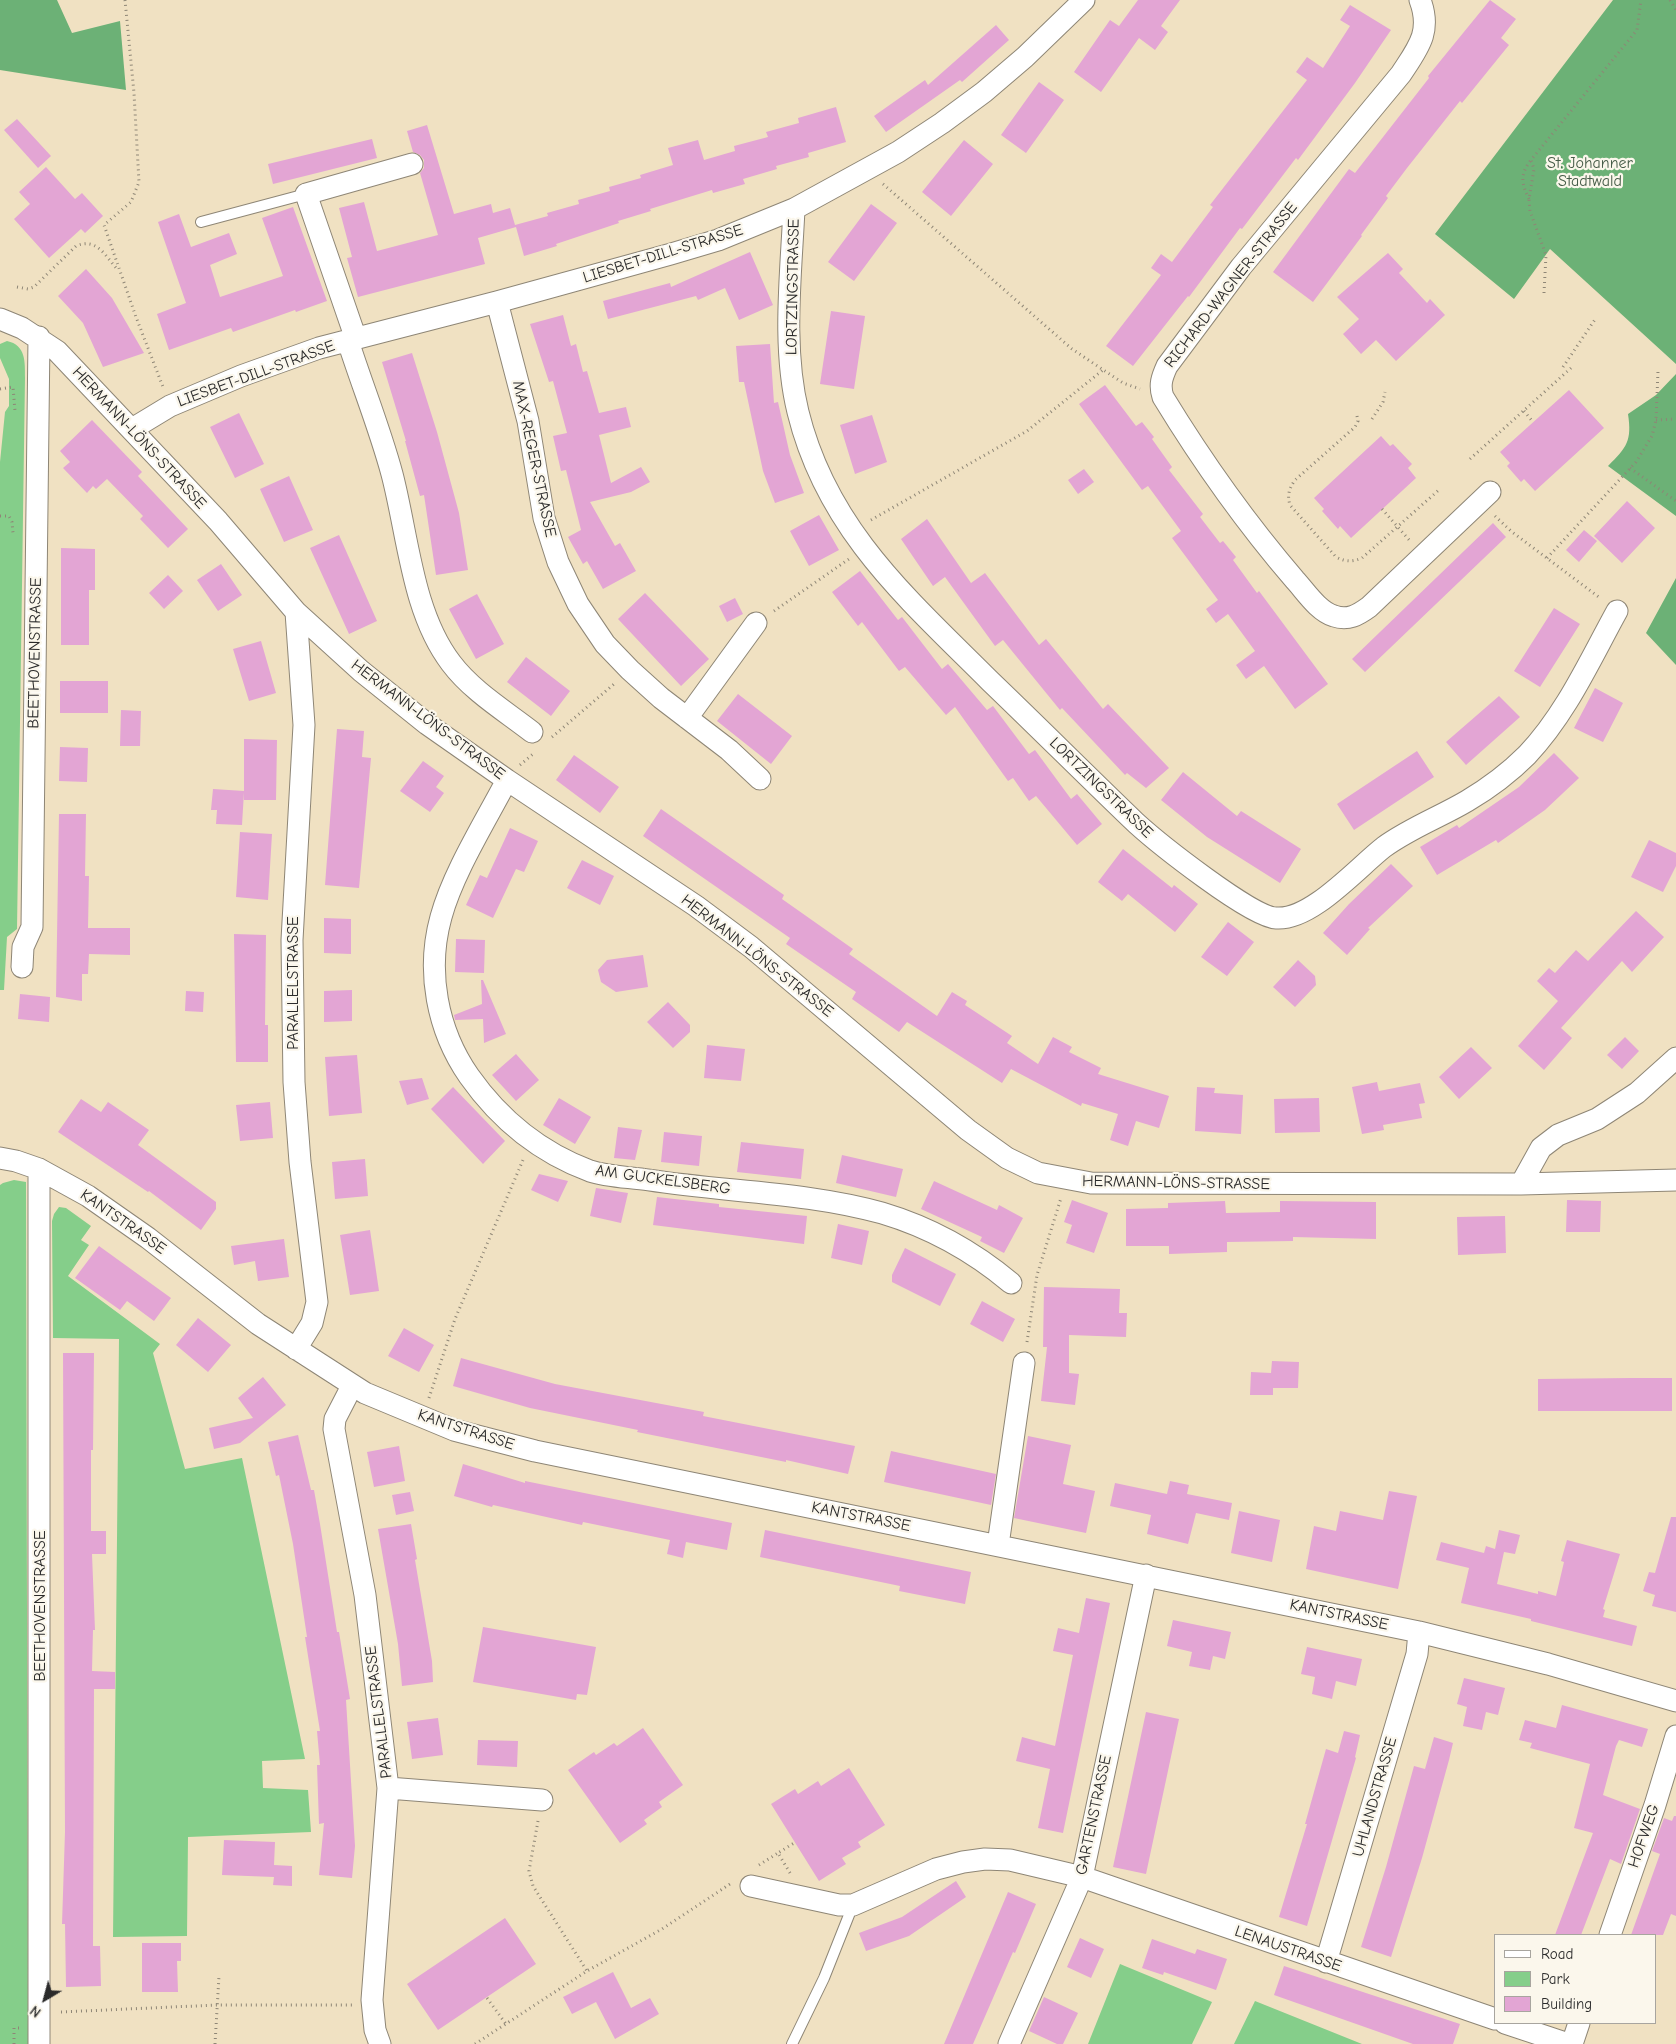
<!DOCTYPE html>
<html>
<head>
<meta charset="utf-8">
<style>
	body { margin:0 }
	#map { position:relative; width:1676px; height:2044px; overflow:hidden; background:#f0e1c2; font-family:"Comic Neue",sans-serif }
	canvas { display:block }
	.legend { position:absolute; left:1494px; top:1934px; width:162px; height:90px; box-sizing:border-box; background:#fbf7ec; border:1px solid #a8a59f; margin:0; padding:6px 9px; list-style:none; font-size:15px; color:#2b2b2b }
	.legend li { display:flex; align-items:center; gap:10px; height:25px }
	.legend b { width:25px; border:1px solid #a8a59f }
	.north { position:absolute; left:20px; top:1974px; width:50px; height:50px; -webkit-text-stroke:4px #fbf7ec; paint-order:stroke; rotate:217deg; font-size:14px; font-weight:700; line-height:20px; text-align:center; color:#2b2b2b }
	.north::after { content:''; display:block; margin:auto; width:18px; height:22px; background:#2b2b2b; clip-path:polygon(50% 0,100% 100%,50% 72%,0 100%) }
</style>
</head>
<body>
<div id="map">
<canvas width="1676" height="2044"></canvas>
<ul class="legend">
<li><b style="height:6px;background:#fff"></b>Road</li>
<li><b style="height:14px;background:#85ce8a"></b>Park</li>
<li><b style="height:14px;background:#e3a5d4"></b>Building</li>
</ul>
<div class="north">N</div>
</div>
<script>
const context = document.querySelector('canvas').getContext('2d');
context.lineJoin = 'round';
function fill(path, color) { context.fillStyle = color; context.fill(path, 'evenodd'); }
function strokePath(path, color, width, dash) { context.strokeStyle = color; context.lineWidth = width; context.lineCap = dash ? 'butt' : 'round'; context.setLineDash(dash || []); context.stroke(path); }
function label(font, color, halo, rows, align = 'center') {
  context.font = font + ' "Comic Neue",sans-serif'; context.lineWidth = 4.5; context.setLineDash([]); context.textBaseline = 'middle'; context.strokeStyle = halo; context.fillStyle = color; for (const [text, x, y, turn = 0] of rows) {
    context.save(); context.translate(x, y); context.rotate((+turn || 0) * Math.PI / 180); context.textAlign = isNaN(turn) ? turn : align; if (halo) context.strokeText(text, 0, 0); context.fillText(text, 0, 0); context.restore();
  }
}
const green = new Path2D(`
	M7 341C26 345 25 362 25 378L17 929 7 937 4 990H0V462L5 412 9 406V379L0 358V344Z
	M14 1180 26 1182 28 2044H0V1185L3 1183Z
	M59 1207 66 1208 91 1226 81 1240 89 1245 68 1276 160 1344 153 1353 185 1469 242 1458 305 1759 262 1761 263 1788 308 1790 311 1832 188 1837 187 1936 113 1937 119 1339 53 1338 52 1221 54 1214Z
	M1120 1964 1212 2002 1192 2044H1088Z
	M1255 2001 1362 2044H1234Z`);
const forest = new Path2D(`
	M0 0H57L72 33 120 21 126 90 0 70Z
	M1613 0H1676V364L1550 249 1514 299 1435 234Z
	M1676 374V516L1608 466C1627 447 1632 441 1628 414L1656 395Z
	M1676 578V665L1646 633Z`);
const building = new Path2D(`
	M1138 0H1180L1161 26 1168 32 1155 50 1139 38 1101 92 1074 72 1110 20 1119 26Z
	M1490 0 1516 19 1501 38 1509 45 1462 103 1460 101 1407 168 1386 196 1388 198 1361 235 1362 236 1313 302 1273 272 1349 169 1355 173 1429 78 1428 76Z
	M1350 5 1391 30 1355 83 1298 160 1296 158 1242 229 1240 228 1189 297 1188 296 1133 366 1106 346 1161 275 1151 268 1161 254 1172 262 1213 207 1210 205 1307 80 1296 72 1307 57 1323 68 1350 26 1340 20Z
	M996 25 1009 40 962 82 960 80 886 132 874 116 925 80 928 85Z
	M1039 82 1064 100 1026 153 1001 135Z
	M836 107 846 142 808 153 809 157 776 166 777 169 743 179 745 184 713 193 712 190 650 209 651 211 618 221 619 223 556 244 557 246 524 256 516 227 478 238 485 264 358 297 347 258 352 257 339 208 364 202 377 251 438 235 420 173 424 168V160L420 155 413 152 407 131 427 125 454 214 491 204 493 213 510 208 515 225 548 216 547 213 579 204 578 200 610 191 609 187 641 178 640 175 673 165 668 148 698 140 704 160 735 151 734 146 768 137 766 132 799 123 798 118Z
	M17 119 51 156 38 168 4 130Z
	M372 139 377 158 273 184 268 164Z
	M964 140 993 164 951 216 922 192Z
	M46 167 75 199 82 193 103 216 85 233 81 229 49 258 14 219 30 204 19 192Z
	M871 204 897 223 854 281 828 262Z
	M293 207 327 301 296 312 295 310 233 332 231 328 169 350 157 314 186 303 158 222 179 214 191 247 229 233 237 254 210 265 220 297 283 276 262 218Z
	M750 252 773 305 739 320 725 288 698 300 696 296 608 319 603 301 670 283 671 287Z
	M1388 253 1403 269 1399 273 1427 303 1430 299 1445 315 1396 361 1376 340 1361 354 1343 334 1359 319 1337 297Z
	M86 269 112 298 144 353 103 367 83 323 58 296Z
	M831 311 865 316 854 389 820 384Z
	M563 315 571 346 576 344 583 372 587 371 599 413 626 407 631 427 599 435 611 483 641 467 650 482 631 492 590 502 615 546 620 543 636 571 603 589 587 561 583 564 568 537 581 530 566 470 561 471 553 436 567 433 553 381 549 382 530 324Z
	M770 344 774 403 778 402 790 455 804 493 775 503 763 471 744 382H739L736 346Z
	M412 353 437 432 459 513 468 570 436 575 424 495 420 496 405 441H406L382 362Z
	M1105 385 1136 426 1142 422 1154 437 1152 439 1172 467 1169 470 1203 514 1200 517 1220 543 1223 541 1236 557 1233 560 1257 593 1259 591 1328 684 1295 709 1264 666 1246 679 1236 665 1255 651 1228 614 1216 623 1206 609 1218 600 1172 538 1181 531 1148 486 1142 490 1079 404Z
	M1569 390 1604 428 1535 491 1524 479 1521 482 1507 466 1510 463 1500 452Z
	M239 413 264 464 235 478 210 427Z
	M872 415 887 462 855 474 840 425Z
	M92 420 142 472 138 476 188 529 168 548 140 519 143 516 107 479 96 489 93 486 87 493 63 468 70 462 60 451Z
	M1381 436 1390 446 1393 444 1412 464 1408 468 1416 478 1351 538 1340 526 1338 529 1322 511 1324 509 1314 498Z
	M1084 469 1094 482 1078 494 1068 480Z
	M289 476 313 530 284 542 260 489Z
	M1627 501 1655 528 1622 563 1594 536Z
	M819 515 839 550 809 566 790 531Z
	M927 519 971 583 985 573 1039 645 1046 639 1103 709 1108 704 1169 768 1146 788 1127 773 1125 775 1062 708 1060 710 1003 640 995 646 945 577 933 586 901 539Z
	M1493 523 1506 537 1365 672 1352 659Z
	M1584 530 1597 541 1579 562 1566 550Z
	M339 535 377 621 349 634 310 548Z
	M61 548 95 549V590H89V645H61Z
	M221 564 242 595 218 611 197 580Z
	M860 571 898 620 902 617 942 669 948 664 987 710 993 706 1029 754 1035 750 1071 799 1077 794 1102 824 1077 845 1036 796 1029 801 1013 778 1008 781 955 707 946 715 905 667 899 671 862 622 858 626 832 592Z
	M168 575 183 591 164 609 149 593Z
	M645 593 709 659 681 686 618 619Z
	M477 594 504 644 476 659 449 609Z
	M735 598 743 614 727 622 719 606Z
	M1554 608 1580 624 1540 687 1514 671Z
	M261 641 276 693 249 701 233 649Z
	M526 657 570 691 551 716 507 682Z
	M60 681H108V713H60Z
	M1595 688 1623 703 1603 742 1574 728Z
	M738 694 792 736 771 764 717 721Z
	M1499 696 1520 717 1466 765 1446 742Z
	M121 710 141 711 140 746H120Z
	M337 729 364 731 362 757 371 758 359 888 325 885Z
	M244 739 277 740 276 800H244V792L242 825 216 824 217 810H211L213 789 244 791Z
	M60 747 88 748 87 782 59 781Z
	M1417 751 1434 777 1354 830 1337 804Z
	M1554 753 1579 778 1545 810 1498 843 1496 840 1437 875 1420 847 1457 825 1459 828 1519 787Z
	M574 755 619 787 600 813 556 780Z
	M423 761 444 776 436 787 444 793 430 812 400 791Z
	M1183 772 1237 816 1241 811 1301 849 1280 883 1207 837 1161 800Z
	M661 809 784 895 782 899 853 949 849 954 937 1016 952 992 967 1001 965 1005 1012 1036 1007 1043 1038 1064 1053 1037 1072 1047 1069 1052 1101 1068 1098 1074 1169 1096 1159 1128 1136 1121 1128 1146 1110 1140 1118 1114 1082 1103 1081 1106 1011 1069 1002 1083 907 1022 899 1032 852 999 856 992 786 944 790 938 643 836Z
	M59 814H86L85 876H89L88 928H130V955L89 954 88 974H82V1001L56 997Z
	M510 828 538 841 524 872 516 869 493 918 466 905 480 875 487 878Z
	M240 832 272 834 268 900 236 897Z
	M1649 840 1676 853V866L1663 892 1631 877Z
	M1123 849 1172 888 1174 885 1198 904 1175 932 1128 894 1122 901 1098 882Z
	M582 860 614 876 600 905 567 888Z
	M1391 864 1413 886 1368 928 1370 929 1347 955 1323 933 1349 904Z
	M1636 911 1664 937 1632 972 1622 961 1561 1028 1572 1038 1544 1070 1518 1046 1558 1001 1537 981 1549 968 1555 973 1576 950 1588 961Z
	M324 918 351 919V954L324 953Z
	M1228 922 1254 942 1227 976 1201 957Z
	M234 934 266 935 265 1025H268V1062H236Z
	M456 939 485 940 484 973 455 972Z
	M643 955 648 987 616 992 601 982 598 970 607 960Z
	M1298 960 1315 976 1316 985 1295 1007 1273 987Z
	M481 980H483L506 1034 484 1043 483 1019 455 1020 454 1015 482 1004Z
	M352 990V1021L324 1022V991Z
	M186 991 204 992 203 1012 185 1011Z
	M20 994 50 997 49 1022 18 1019Z
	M668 1002 690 1025V1032L673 1048 647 1022Z
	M1625 1037 1639 1051 1622 1069 1607 1055Z
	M707 1045 745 1049 741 1081 704 1078Z
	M1471 1047 1492 1068 1459 1099 1439 1077Z
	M516 1054 539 1080 516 1101 492 1075Z
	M357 1055 362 1113 329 1116 325 1057Z
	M422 1078 429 1099 407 1105 399 1081Z
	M1377 1082 1379 1091 1420 1083 1425 1103 1419 1104 1422 1118 1383 1125 1384 1130 1362 1134 1352 1087Z
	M453 1087 505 1141 483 1164 431 1109Z
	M1197 1087 1215 1088 1214 1093 1243 1095 1241 1134 1195 1131Z
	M559 1098 591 1117 575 1144 543 1125Z
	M1319 1098 1320 1132 1275 1133 1274 1099Z
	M81 1099 101 1112 108 1102 149 1130 138 1145 216 1202V1209L201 1230 149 1191 148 1192 58 1132Z
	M270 1102 273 1138 240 1141 236 1105Z
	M618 1127 642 1130 635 1160 614 1158Z
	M664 1132 702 1136 699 1166 661 1162Z
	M741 1142 804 1149 801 1179 737 1172Z
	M842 1155 903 1169 896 1197 836 1183Z
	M365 1159 368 1196 335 1199 332 1162Z
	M539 1174 568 1181 558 1202 531 1190Z
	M934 1181 997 1210 999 1205 1023 1218 1004 1253 980 1241 982 1237 921 1209Z
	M596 1188 628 1193 621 1223 590 1216Z
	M657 1197 719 1204V1207L807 1216 804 1244 653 1225Z
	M1072 1200 1108 1213 1094 1253 1066 1243 1072 1225 1064 1222Z
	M1567 1200 1601 1201 1600 1232H1566Z
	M1225 1201 1226 1213 1280 1212V1201L1376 1202V1239L1293 1237V1241L1227 1242V1252L1169 1254V1246H1126V1209L1168 1208V1203Z
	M1505 1216 1506 1253 1458 1255 1457 1217Z
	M838 1224 869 1231 862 1265 831 1258Z
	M370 1230 379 1291 350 1295 340 1235Z
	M284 1239 289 1277 258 1281 255 1261 234 1265 231 1246Z
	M99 1246 171 1298 154 1321 127 1301 120 1310 75 1278Z
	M905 1248 956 1274 940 1306 892 1282V1275Z
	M1044 1287 1120 1289 1119 1313H1127L1126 1337 1069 1335V1373L1079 1374 1075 1405 1041 1401 1047 1347H1043Z
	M982 1301 1015 1319 1003 1342 970 1324Z
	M198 1318 231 1345 208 1372 176 1345Z
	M404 1328 434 1345 419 1372 388 1356Z
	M63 1353H94L93 1450H91V1531H106V1554H92L95 1630H93L92 1671 115 1672V1689H94L93 1946H100L101 1986 66 1987 65 1924H62L65 1832Z
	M461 1358 555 1384 704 1412 703 1416 855 1446 848 1474 786 1460V1462L637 1432 638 1430 530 1408 453 1386Z
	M1272 1361 1299 1362 1298 1388H1273V1395H1250L1251 1372 1271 1373Z
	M263 1377 286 1405 240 1443 214 1449 209 1428 253 1418 238 1398Z
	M1630 1378H1672V1411H1538V1379Z
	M298 1435 311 1490H314L320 1524 337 1632H339L350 1699 346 1700 355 1846 352 1878 319 1875 324 1823 319 1824 317 1765H320L317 1731H320L305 1637H307L293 1544 279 1475 276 1476 268 1442Z
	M1028 1436 1071 1445 1063 1484 1095 1491 1086 1533 1014 1518Z
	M399 1446 405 1481 374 1487 367 1452Z
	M891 1451 996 1474 991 1505 884 1482Z
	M463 1464 525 1483V1481L732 1523 727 1550 686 1542 683 1558 667 1554 670 1540 583 1522 582 1525 493 1505 492 1507 454 1496Z
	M1170 1481 1189 1485 1187 1494 1232 1503 1229 1520 1196 1513 1188 1544 1147 1534 1151 1515 1110 1506 1115 1483 1167 1494Z
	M1389 1491 1417 1496 1398 1589 1306 1569 1314 1526 1336 1531 1340 1511 1383 1520Z
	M410 1492 414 1511 396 1515 392 1495Z
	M1239 1511 1280 1520 1272 1562 1231 1553Z
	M1671 1517H1676V1612L1652 1606 1655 1595 1643 1591 1649 1572 1655 1573Z
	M411 1524 417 1559 415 1560 432 1661 433 1682 402 1686 398 1644 378 1529Z
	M765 1530 971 1572 965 1604 899 1591 900 1586 760 1557Z
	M1499 1530 1520 1535 1515 1554 1504 1552 1497 1584 1538 1594V1591L1556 1596 1564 1562 1561 1561 1567 1540 1620 1554 1603 1609 1605 1610 1603 1617 1637 1626 1632 1646 1531 1621V1619L1461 1603 1469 1568 1436 1560 1441 1542 1484 1553 1486 1546 1495 1549Z
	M1086 1598 1110 1603 1063 1833 1038 1828 1050 1769 1016 1761 1022 1737 1055 1746 1073 1655 1053 1651 1058 1628 1079 1633Z
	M1173 1620 1231 1632 1225 1659 1213 1656 1210 1670 1189 1666 1192 1652 1167 1646Z
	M483 1627 596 1647 587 1695 577 1694 576 1700 473 1682Z
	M1307 1647 1362 1659 1356 1686 1336 1681 1332 1699 1312 1694 1315 1677 1301 1674Z
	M1464 1678 1505 1688 1498 1715 1486 1712 1482 1730 1463 1726 1467 1707 1457 1704Z
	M1562 1705 1648 1729 1642 1747 1619 1740 1616 1746 1603 1795 1640 1809 1621 1864 1610 1859 1581 1935H1555L1593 1833 1574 1828 1590 1764 1530 1748 1532 1743 1519 1740 1525 1720 1556 1728Z
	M1146 1712 1179 1719 1146 1874 1113 1867Z
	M438 1718 443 1755 412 1759 407 1722Z
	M643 1728 683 1785 659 1802 662 1807 644 1820 647 1824 620 1843 568 1770 594 1752 596 1755 614 1743 617 1746Z
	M1344 1731 1360 1735 1355 1757 1356 1758 1307 1926 1279 1917 1307 1824H1305L1326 1749 1338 1753Z
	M1434 1737 1453 1743 1449 1760 1422 1858 1391 1957 1361 1947 1386 1867 1414 1766 1425 1769Z
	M478 1740 518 1741 517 1767 477 1765Z
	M849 1768 885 1825 858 1842 861 1847 842 1858 846 1864 819 1881 771 1804 795 1789 798 1794 818 1781 821 1786Z
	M1674 1816H1676V1916L1671 1914 1663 1935H1631L1660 1854 1652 1851 1664 1818 1672 1821Z
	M224 1840 275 1842 274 1865 292 1866V1886L273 1885 274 1877 222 1875Z
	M956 1881 966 1897 909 1936 866 1951 859 1933 902 1917Z
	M1008 1892 1036 1904 1015 1953 1013 1952 973 2044H944Z
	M505 1918 536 1964 438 2030 407 1984Z
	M1080 1938 1104 1949 1091 1978 1067 1967Z
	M1152 1939 1195 1954 1197 1949 1227 1959 1216 1990 1164 1972 1163 1975 1142 1968Z
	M142 1943H181V1961H177L178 1992H142Z
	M1284 1966 1460 2024 1453 2044H1413L1274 1995Z
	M613 1972 631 2008 650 1998 659 2014 615 2039 596 2002 572 2014 563 1997Z
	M1044 1997 1078 2013 1063 2044H1057L1029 2031Z`);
const path = new Path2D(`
	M125 0 134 93 139 182 131 202 104 225 136 317 163 387
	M1670 0 1676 10
	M883 184 1072 349 1123 383 1140 389
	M1529 199C1521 183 1520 174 1531 160
	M17 287 28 289 34 287 76 246C97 237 105 256 118 270
	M1544 293 1546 255 1530 211 1529 199 1534 169 1531 160 1637 30 1641 0
	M1563 367 1596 318
	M0 389 13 387 15 411
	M1524 411 1533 422
	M1357 416 1358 421 1355 427 1295 480C1289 489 1287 495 1290 505L1336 557C1346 562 1352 562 1362 558L1440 489
	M1372 419 1383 402 1385 392
	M1656 420 1676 419
	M1470 459 1571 368
	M1630 468 1676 501
	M1382 509 1410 541
	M0 516H9L12 522 13 533
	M1495 516 1512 532 1600 598
	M871 520 1027 431 1103 370
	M1547 558 1636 462 1652 436 1656 420 1658 371
	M774 611 849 559
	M552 737 614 684
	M520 765 534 753
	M1027 1342 1037 1275 1061 1198
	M429 1398 455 1319 523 1160
	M538 1821 529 1871 533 1886 587 1971
	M759 1865 778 1853
	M790 1873 778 1853 794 1843
	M487 1998 506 2024
	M61 2012 217 2005H352
	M14 2044V2028H19
	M215 2044 219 1976
	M475 2044 587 1971 662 1929 730 1884`);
const lane = new Path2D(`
	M201 222 306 194
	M792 2044 824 1978 853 1905`);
const street = new Path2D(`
	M1420 0C1432 32 1418 48 1401 74L1241 267 1167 366C1162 377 1159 385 1163 397 1202 461 1246 523 1295 580 1306 592 1318 611 1334 616 1348 621 1358 615 1369 607L1490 492
	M794 209C791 275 782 347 798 412 827 530 908 599 990 681 1039 728 1087 776 1136 823 1158 843 1251 917 1276 918 1311 921 1357 868 1384 847 1410 828 1440 817 1467 801 1489 788 1509 773 1527 755 1566 714 1590 660 1617 611
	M497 302 528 421 544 518 558 562 578 604 605 644 630 670 661 698 729 750 760 779
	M0 319 22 328 57 351 218 521 296 612 361 671 427 724 507 780 696 906 751 947 968 1130 1007 1158 1038 1173 1091 1183 1521 1184 1676 1180
	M356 339 306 194 412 164
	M348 341C362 385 380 429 392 474 408 535 412 612 451 663 472 691 505 711 532 732
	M132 429 170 406 241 376 319 348 497 302 671 254 718 240 794 209 898 152 942 123 984 92 1025 57 1084 0
	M687 718 756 623
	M507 780C485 822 453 873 441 917 426 971 437 1030 469 1076 500 1120 539 1152 590 1171 608 1177 630 1177 649 1180 726 1192 807 1192 882 1213 929 1227 974 1252 1011 1283
	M22 967 23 947 32 927 39 337
	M0 1158 16 1161 39 1169 88 1196 148 1238 258 1324 365 1393 454 1430 535 1451 1419 1632 1548 1664 1676 1701
	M1521 1184 1541 1148 1558 1135 1597 1119 1637 1093 1676 1058
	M296 1349 312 1323 317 1302 300 1162 294 1082 292 940 304 725 296 612
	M352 1386 335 1419 334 1429 365 1595 388 1788 372 2000 375 2030 380 2044
	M998 1545 1024 1363
	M388 1788 542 1800
	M751 1886 839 1905H853L936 1869 963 1862 985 1859 1010 1860 1082 1877 1495 2019
	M1610 1935 1655 1805 1676 1736
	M1326 1962 1417 1654 1419 1632
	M1505 2023 1568 2044
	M39 2044V1169
	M1009 2044 1082 1877 1146 1575
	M1572 2044 1579 2023`);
const parkNames = [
	["St. Johanner",1590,163],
	["Stadtwald",1590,181]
];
const streetNames = [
	["LIESBET-DILL-STRASSE",663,254,-17],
	["RICHARD-WAGNER-STRASSE",1231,285,-52],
	["LORTZINGSTRASSE",793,287,-89],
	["LIESBET-DILL-STRASSE",256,374,-20],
	["HERMANN-LÖNS-STRASSE",139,438,47],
	["MAX-REGER-STRASSE",534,459,78],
	["BEETHOVENSTRASSE",35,653,-89],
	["HERMANN-LÖNS-STRASSE",428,720,37],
	["LORTZINGSTRASSE",1101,788,44],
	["HERMANN-LÖNS-STRASSE",757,956,38],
	["PARALLELSTRASSE",293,983,-90],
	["AM GUCKELSBERG",663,1180,8],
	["HERMANN-LÖNS-STRASSE",1176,1183,1],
	["KANTSTRASSE",123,1222,35],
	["KANTSTRASSE",466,1430,18],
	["KANTSTRASSE",861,1517,11],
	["BEETHOVENSTRASSE",40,1606,-90],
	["KANTSTRASSE",1339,1615,12],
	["PARALLELSTRASSE",379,1712,-97],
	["UHLANDSTRASSE",1375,1797,-74],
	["GARTENSTRASSE",1094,1815,-78],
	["HOFWEG",1644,1836,-71],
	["LENAUSTRASSE",1288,1949,19]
];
fill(green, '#85ce8a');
fill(forest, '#6cb176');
fill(building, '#e3a5d4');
strokePath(lane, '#8e8676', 12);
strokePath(street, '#8e8676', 23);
strokePath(path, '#8e8676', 3, [1, 4]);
strokePath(lane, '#fff', 10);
strokePath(street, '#fff', 21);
label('16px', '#465c48', '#fbf7ec', parkNames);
label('16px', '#2b2b2b', '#fbf7ec', streetNames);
</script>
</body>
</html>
